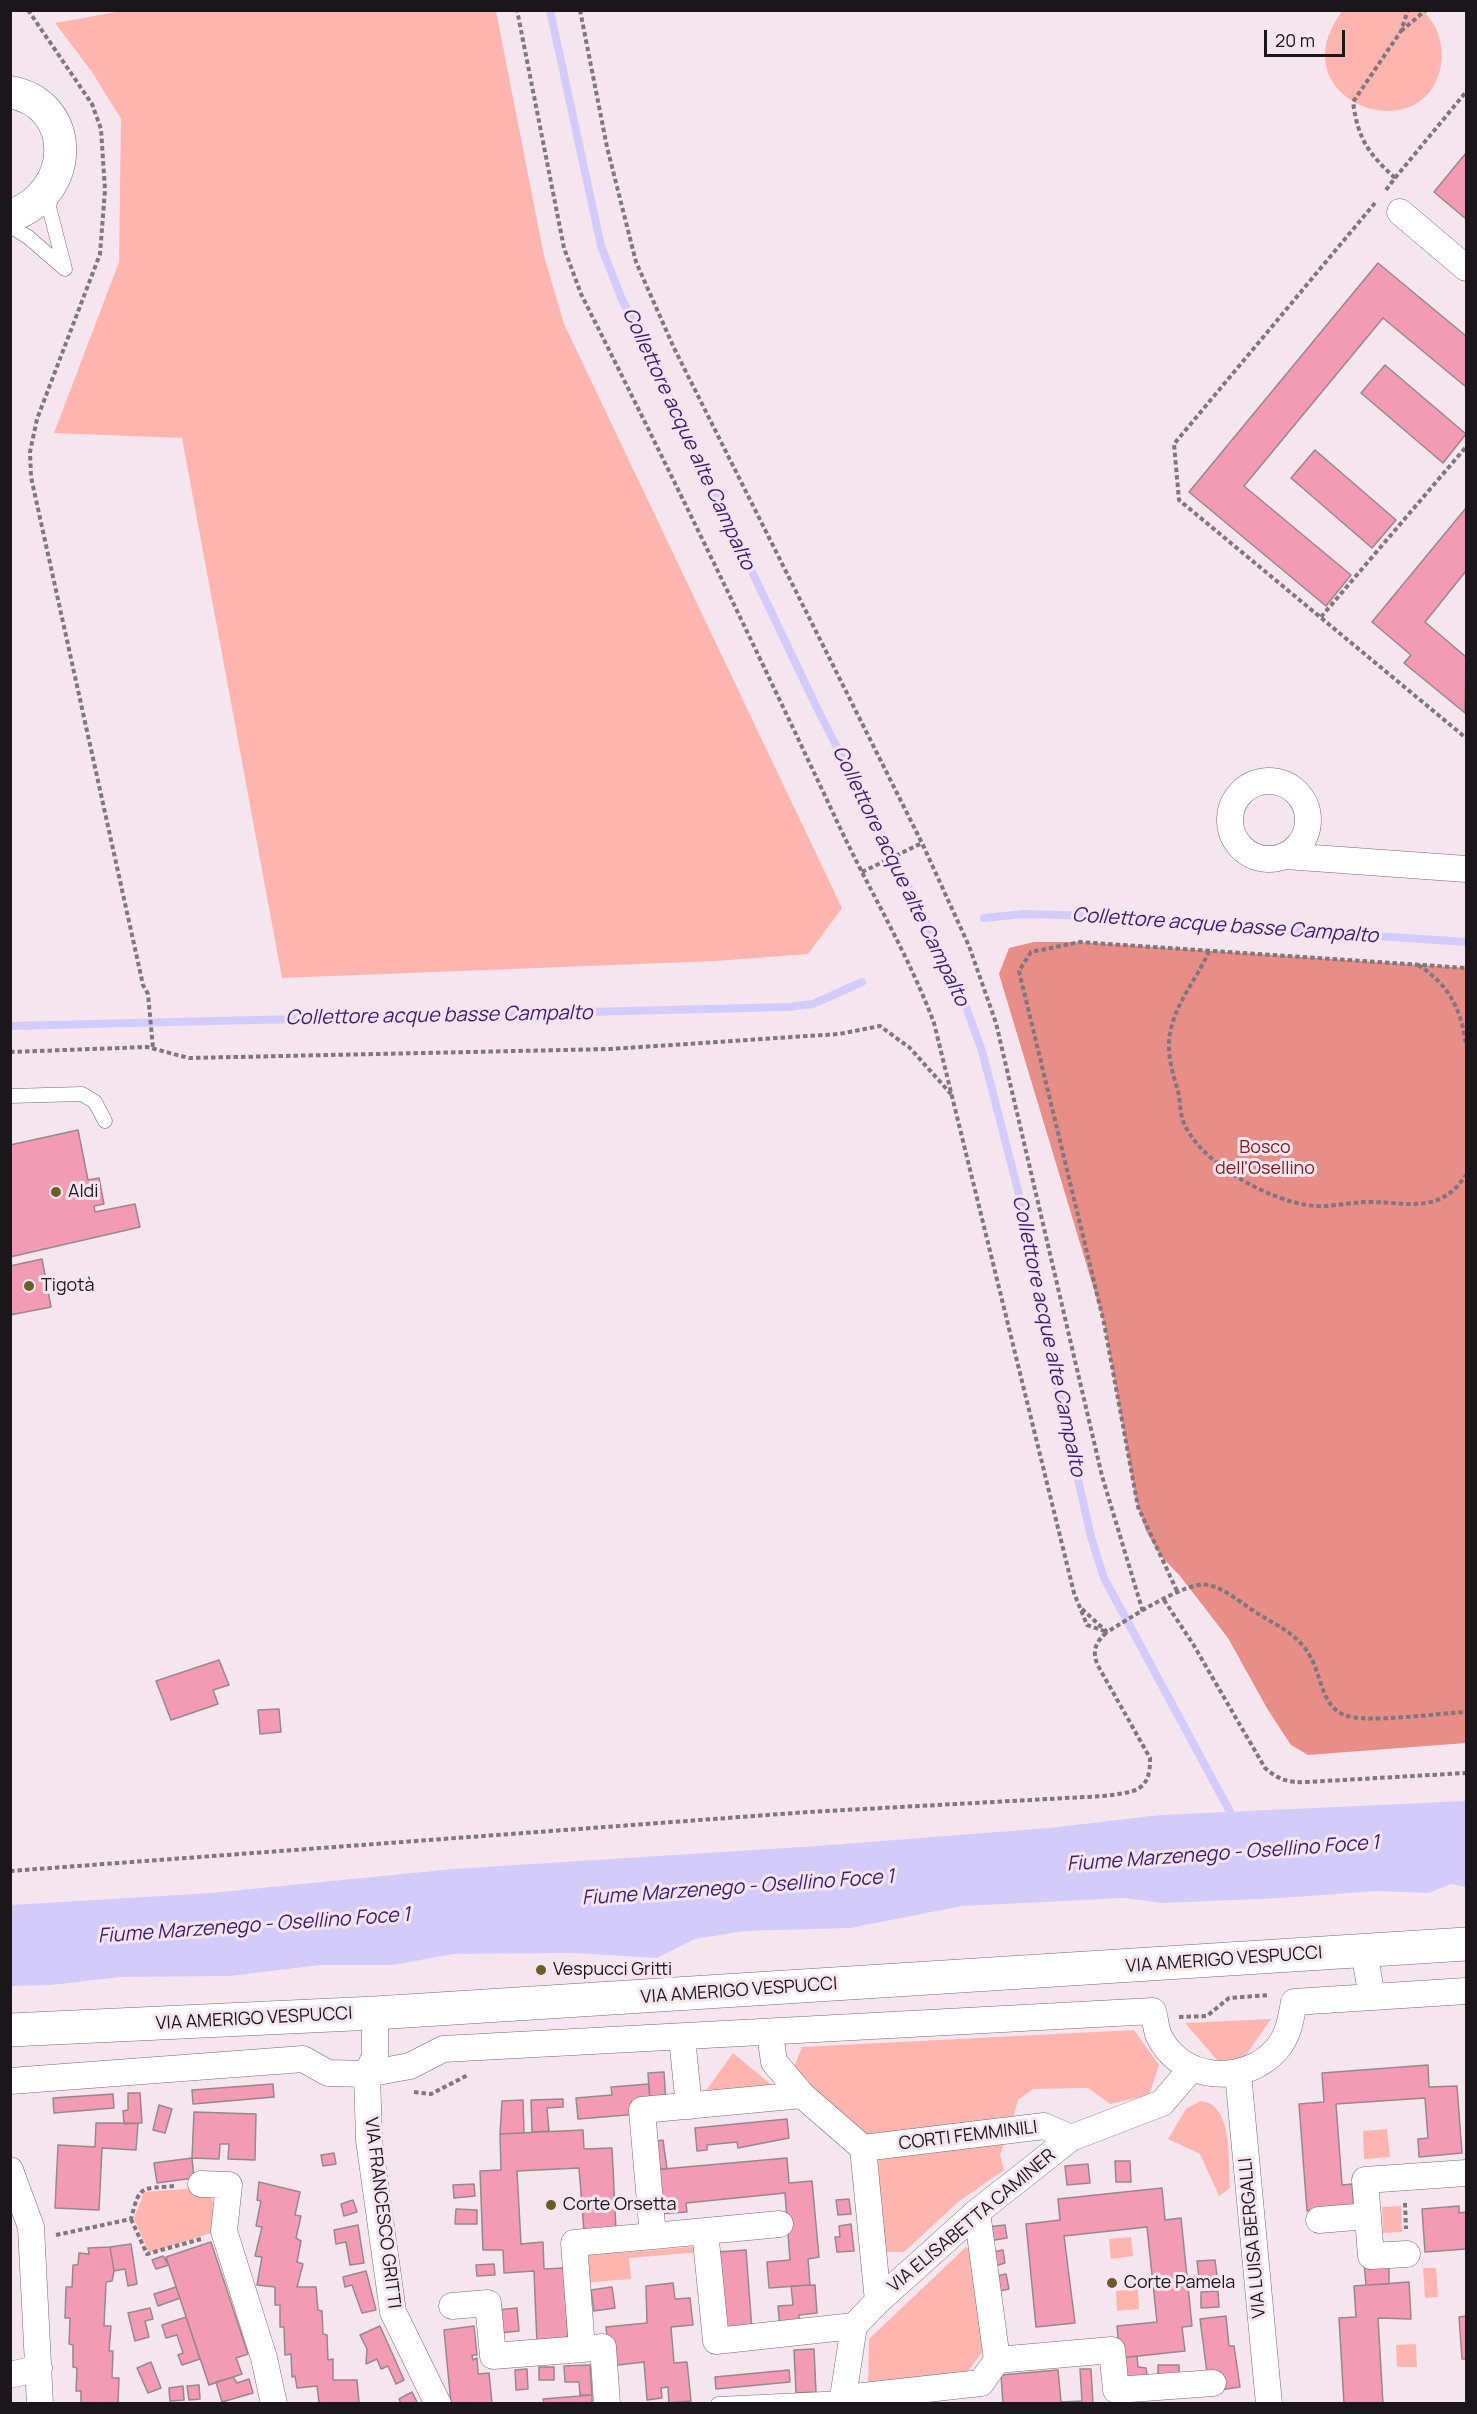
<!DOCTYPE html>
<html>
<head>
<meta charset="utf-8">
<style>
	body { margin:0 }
	#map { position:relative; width:1477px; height:2414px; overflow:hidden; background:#f5e5ef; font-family:Manrope,sans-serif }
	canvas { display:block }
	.frame { position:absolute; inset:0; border:12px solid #1b161a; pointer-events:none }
	.scale { position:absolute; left:1264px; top:30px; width:81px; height:27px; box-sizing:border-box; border:3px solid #1b161a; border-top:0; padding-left:8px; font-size:18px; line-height:21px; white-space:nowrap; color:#1b161a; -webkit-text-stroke:4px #f5e5ef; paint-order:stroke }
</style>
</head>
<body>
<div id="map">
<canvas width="1477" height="2414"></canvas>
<div class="frame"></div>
<div class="scale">20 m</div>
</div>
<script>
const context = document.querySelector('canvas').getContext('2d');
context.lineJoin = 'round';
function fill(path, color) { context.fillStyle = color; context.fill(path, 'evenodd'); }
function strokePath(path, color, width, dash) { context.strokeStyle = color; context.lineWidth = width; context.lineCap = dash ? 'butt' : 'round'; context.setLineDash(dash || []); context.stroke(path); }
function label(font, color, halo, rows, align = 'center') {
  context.font = font + ' Manrope,sans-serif'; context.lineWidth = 6; context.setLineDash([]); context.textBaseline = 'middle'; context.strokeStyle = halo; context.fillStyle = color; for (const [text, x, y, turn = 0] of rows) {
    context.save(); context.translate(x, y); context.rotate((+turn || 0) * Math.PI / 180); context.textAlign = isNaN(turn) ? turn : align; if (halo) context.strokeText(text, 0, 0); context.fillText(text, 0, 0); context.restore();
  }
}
const green = new Path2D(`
	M1343 10 1423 11C1438 25 1444 44 1441 65 1425 155 1274 100 1343 10Z
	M122 11H496L544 256 564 324 842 908 808 954 716 961 282 978 182 438 54 433 119 262 121 119 92 72 55 23Z
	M1271 2019 1244 2058 1218 2061 1185 2023Z
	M1134 2030 1159 2065 1149 2095 1110 2104 1088 2088 1033 2089 1018 2100 1013 2118 867 2135 793 2070 802 2047Z
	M733 2053 774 2087 705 2092Z
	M1200 2101C1234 2103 1228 2163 1230 2188L1219 2196 1200 2154 1168 2139 1186 2109Z
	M1387 2129 1390 2157 1364 2159 1363 2131Z
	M1004 2143 1000 2155 1004 2170 958 2202 904 2252H881L878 2159Z
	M212 2187 214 2232 153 2252 148 2251 134 2218 144 2192Z
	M1401 2206 1402 2232 1383 2233 1382 2207Z
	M1131 2237 1133 2256 1111 2259 1109 2239Z
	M701 2246 702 2252 629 2258 631 2279 582 2283 580 2256Z
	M966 2247 974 2254 985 2348 968 2371 868 2384 869 2339Z
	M1423 2268H1436L1438 2297 1425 2298Z
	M1138 2289 1139 2309 1117 2311 1116 2291Z
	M1416 2344 1417 2367H1397L1396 2345Z`);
const forest = new Path2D(`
	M1034 942H1080L1466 968V1743L1308 1755 1291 1745 1268 1710 1228 1638 1180 1576 1160 1555 1146 1531 1136 1500 1104 1323 999 974 1009 948Z`);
const water = new Path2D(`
	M1466 1801V1887L1451 1884 1429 1893 1377 1891 1281 1898 1162 1903 1124 1898 962 1906 850 1928 744 1931 695 1939 657 1958 573 1953 453 1954 393 1965H320L230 1976 121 1977 51 1985 11 1986V1905L211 1893 453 1869 817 1846 1049 1828 1161 1815Z`);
const stream = new Path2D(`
	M550 10 601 246 621 297 817 708 958 985 982 1051 1018 1190 1051 1359 1091 1537 1104 1578 1235 1821
	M984 918 1023 914 1063 915 1466 942
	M10 1026 789 1007 813 1004 862 982`);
const building = new Path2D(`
	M1466 153V219L1434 192Z
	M1378 263 1466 336V387L1383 318 1244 486 1351 575 1326 606 1189 492Z
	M1385 365 1466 434 1443 463 1361 393Z
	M1315 450 1396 520 1372 548 1291 478Z
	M1466 508V571L1425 622 1466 657 1465 713 1404 663 1411 655 1372 622Z
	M78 1130 88 1180 99 1178 104 1204 94 1206 95 1212 135 1204 140 1227 10 1257V1145Z
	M42 1259 51 1307 10 1315V1266Z
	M219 1660 229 1685 213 1690 218 1704 171 1720 156 1681Z
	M279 1709 281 1732 260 1734 258 1710Z
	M1428 2065 1429 2087 1457 2086 1462 2153 1419 2157 1418 2139 1428 2138 1425 2098 1336 2104 1342 2185 1352 2184 1354 2208 1307 2211 1299 2104 1324 2102 1322 2073Z
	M664 2072 666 2103 650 2104 648 2073Z
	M273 2084 274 2097 193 2104 192 2090Z
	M649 2084 650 2104 639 2114 578 2119 576 2098 612 2095 611 2087Z
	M128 2093H140L142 2123 124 2124 123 2111 128 2110Z
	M113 2094 114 2108 54 2113 53 2098Z
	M563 2099V2107L547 2108 549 2131 532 2132 531 2100Z
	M523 2100 524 2133 500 2134 502 2101Z
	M159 2105 172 2109 165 2133 153 2130Z
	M194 2112 256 2114 255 2160 228 2159 229 2144H220L219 2159 192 2158Z
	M787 2119 789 2138 738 2148 737 2142 707 2145V2150L697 2151 695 2128Z
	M96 2123H138L136 2150 102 2148 99 2210 55 2208 58 2145 95 2147Z
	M583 2130 584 2149 612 2148 616 2230 584 2231 579 2168 517 2171 521 2244 543 2242 544 2269 565 2268 568 2343 537 2345 534 2271 504 2273 503 2250H483L480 2171 501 2170 500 2134Z
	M663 2140 667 2169 652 2170 651 2142Z
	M334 2153 336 2164 323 2166 321 2155Z
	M192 2158 194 2178 157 2183 154 2163Z
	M787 2158 789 2183 812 2181 819 2257 808 2259 810 2285 769 2288 767 2262 790 2260 785 2193 686 2203 687 2212 656 2214 652 2170Z
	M1115 2161H1130L1131 2182H1116Z
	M1088 2164 1090 2183 1067 2185 1065 2166Z
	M259 2182 300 2192 295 2215 301 2216 296 2238 301 2241 297 2262 303 2264 297 2287H316L318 2310 322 2311 323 2334 327 2335 328 2360 333 2359V2380H357L359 2403 375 2404H323L319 2402 317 2386 297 2388 295 2376 292 2377 291 2354 285 2355 284 2327H280V2305H275V2287L257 2285 262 2257 255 2256 262 2227 256 2226 261 2201 257 2200Z
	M474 2184 475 2196 454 2198 453 2185Z
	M1162 2188 1165 2220 1181 2218 1192 2326 1182 2327 1185 2351 1120 2358 1117 2326 1157 2322 1147 2227 1064 2236 1075 2323 1036 2327 1026 2224 1060 2220 1058 2199Z
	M849 2199 851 2214 838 2215 836 2200Z
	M353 2200 357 2212 344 2216 341 2204Z
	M1459 2206V2213L1466 2212V2249L1425 2252 1422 2209Z
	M456 2209 477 2210V2224H455Z
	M851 2224 854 2251 837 2252 835 2237H840L839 2226Z
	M358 2225 364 2263 350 2265 346 2242 336 2244 334 2230Z
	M1005 2225 1007 2238 989 2241 986 2227Z
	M211 2242 248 2354 236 2358 242 2374 209 2385 166 2257Z
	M131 2244 137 2284 128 2286 125 2269 114 2271 110 2247Z
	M110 2247 114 2271 112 2281 106 2282 104 2326H111L109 2351H113L112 2378H119L118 2402 122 2404H81V2391H76L77 2368 73 2367V2345L69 2344 70 2318H65L66 2287H72L73 2265H78L79 2253 89 2254 88 2248Z
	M746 2250 752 2330 720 2333 717 2252Z
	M1003 2250 1005 2263 992 2267 989 2253Z
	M163 2256 169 2265 156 2269 152 2260Z
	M1389 2259V2284L1366 2285 1364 2261Z
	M1215 2260 1218 2284 1200 2286 1197 2261Z
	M494 2264 495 2275 477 2276 476 2265Z
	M366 2271 376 2310 362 2313 352 2285 345 2287 343 2277Z
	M1006 2274 1009 2289 995 2292 992 2277Z
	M1409 2282 1411 2319 1378 2318 1383 2404H1344L1339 2318 1356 2317 1354 2286Z
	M673 2283 675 2299 690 2298 693 2325 671 2327 674 2363 687 2362 691 2401 669 2403 668 2387 661 2388 662 2398 647 2400 644 2362 610 2366 606 2327 647 2323 646 2286Z
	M815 2285 817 2313 799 2315V2328L780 2329 778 2306 793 2305 791 2286Z
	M176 2287 180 2298 158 2306 154 2294Z
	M612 2287 615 2308 594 2311 591 2290Z
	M1218 2291 1219 2307 1201 2308V2292Z
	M150 2308 153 2319 145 2321 149 2337 135 2341 128 2313Z
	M517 2308 519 2331 499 2333 497 2310Z
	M1226 2316 1229 2346H1234L1240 2387 1219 2390 1207 2373 1200 2319Z
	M1466 2316V2359H1462L1459 2317Z
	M186 2317 200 2359 182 2365 178 2355 183 2353 177 2335 166 2338 162 2325Z
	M380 2326 404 2380 396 2384 388 2366 381 2369 377 2359 366 2364 367 2349 360 2335Z
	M474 2326 477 2355H472L473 2360 477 2358 478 2374 489 2373 492 2404H451L444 2330Z
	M814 2349 816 2392 796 2393 794 2350Z
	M1137 2356 1138 2367 1146 2368 1148 2381 1122 2383 1120 2358Z
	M151 2362 161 2388 148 2393 137 2368Z
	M590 2365 592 2395H580L579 2382H565L564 2366Z
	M1158 2365H1179V2379H1158Z
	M539 2367H554V2380H539Z
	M527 2369 528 2389 516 2390 515 2370Z
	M1080 2369H1091L1093 2404H1003L1001 2375 1058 2370 1061 2402 1082 2401Z
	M789 2370 790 2382 716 2389 715 2377Z
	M233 2377 237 2383 249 2379 253 2393 222 2402 216 2382Z
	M199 2385 200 2399 189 2400 187 2386Z
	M183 2386 184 2400 170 2401 169 2388Z
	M412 2392 418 2404H401L399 2399Z
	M592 2395V2404H536L544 2403 543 2399Z`);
const path = new Path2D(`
	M28 10 92 104 101 129 105 190 100 254 37 419 30 452 31 477 143 985 148 994 153 1048
	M580 10 607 147 636 262 674 348 922 843 969 946 996 1023 1102 1476 1143 1612
	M1401 31 1426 10
	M1395 178 1466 92
	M1386 190 1395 178C1368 153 1358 139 1353 102L1401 31 1408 10
	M1375 203 1174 444 1179 500 1466 738
	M1321 617 1466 447
	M862 872 922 843
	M1209 951C1196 982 1171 1007 1169 1042 1168 1058 1173 1075 1178 1091 1180 1100 1180 1109 1182 1118 1196 1162 1271 1202 1314 1206 1333 1207 1350 1202 1369 1202 1410 1202 1439 1215 1466 1175
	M1418 965C1449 984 1462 1011 1466 1046
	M10 1052 147 1047 189 1058 610 1049 839 1034 880 1026 910 1048 951 1094
	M1177 1591 1138 1507 1104 1323 1019 971 1031 952 1080 942 1466 968
	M1164 1600 1193 1644 1265 1768C1279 1780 1289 1783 1307 1782L1466 1773
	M1082 1609 1107 1632C1129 1619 1186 1580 1209 1585 1226 1589 1245 1606 1260 1615 1280 1627 1300 1636 1311 1658 1322 1678 1321 1704 1344 1715 1365 1724 1440 1713 1466 1712
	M10 1871 808 1812 1104 1796C1133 1792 1151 1793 1150 1758L1097 1664C1092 1649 1096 1642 1107 1632L1087 1625 1074 1593 934 1023C907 951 866 885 834 815 752 640 668 467 581 294L564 248 517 10
	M1179 2017 1207 2016 1229 1998 1270 1995
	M414 2092 431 2094 468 2075
	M1405 2203 1406 2229
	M131 2219 147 2254 201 2239
	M56 2235 131 2219C140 2184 140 2189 175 2186`);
const service = new Path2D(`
	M10 226 28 237 65 269 49 207 52 192
	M10 1096 82 1094 95 1102 105 1121
	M718 2404 845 2398`);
const minor = new Path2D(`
	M1400 212 1466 268
	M1230 820a39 39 0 1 1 78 0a39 39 0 1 1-78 0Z
	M1286 856 1466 869
	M1364 1951 1372 1997
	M375 2013V2056L367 2074 369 2140 393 2312 438 2404
	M770 2034 774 2062 802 2095 863 2148 1044 2126 1071 2138
	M682 2038 689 2106
	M1238 2073 1269 2404
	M10 2081 303 2059 328 2073 367 2074 410 2066 443 2049 1153 2011C1155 2019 1156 2027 1158 2034 1179 2082 1245 2086 1277 2049 1289 2035 1291 2018 1294 2002L1466 1991
	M863 2148 878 2301
	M10 2170 31 2227 40 2404
	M201 2184 229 2185 224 2231 264 2358 274 2404
	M1319 2220 1368 2216
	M780 2224 653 2236 642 2110 802 2095
	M705 2231 716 2341 854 2326
	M1407 2254 1371 2256 1365 2180 1466 2173
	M452 2306 488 2303 493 2356 582 2349 574 2243 653 2236
	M582 2349 603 2347 607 2404
	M997 2360 1112 2350 1116 2390 1213 2383
	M10 2375 39 2368
	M845 2398 981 2383 997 2360 977 2212
	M842 2404 854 2326 878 2301 977 2212 1071 2138 1162 2103 1192 2068`);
const tertiary = new Path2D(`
	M10 92C77 104 77 193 10 216`);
const secondary = new Path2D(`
	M10 2030 375 2013 1466 1944`);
const markers = [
	[56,1192,6,"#6c5c2a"],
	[29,1286,6,"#6c5c2a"],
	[541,1970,6,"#6c5c2a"],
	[551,2205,6,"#6c5c2a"],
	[1112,2283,6,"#6c5c2a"]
];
const parkNames = [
	["Bosco",1265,1148],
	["dell'Osellino",1265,1169]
];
const poiNames = [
	["Aldi",68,1192],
	["Tigotà",41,1286],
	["Vespucci Gritti",553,1970],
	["Corte Orsetta",563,2205],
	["Corte Pamela",1124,2283]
];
const streetNames = [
	["VIA AMERIGO VESPUCCI",1224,1960,-4],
	["VIA AMERIGO VESPUCCI",739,1991,-4],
	["VIA AMERIGO VESPUCCI",254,2019,-3],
	["CORTI FEMMINILI",968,2136,-7],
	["VIA FRANCESCO GRITTI",382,2213,83],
	["VIA ELISABETTA CAMINER",972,2221,-40],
	["VIA LUISA BERGALLI",1253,2238,-95]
];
const waterNames = [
	["Collettore acque alte Campalto",688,439,65],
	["Collettore acque alte Campalto",900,876,64],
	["Collettore acque basse Campalto",1225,926,4],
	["Collettore acque basse Campalto",439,1016,-1],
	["Collettore acque alte Campalto",1048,1336,78],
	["Fiume Marzenego - Osellino Foce 1",1223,1854,-4],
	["Fiume Marzenego - Osellino Foce 1",738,1888,-4],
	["Fiume Marzenego - Osellino Foce 1",254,1926,-4]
];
fill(green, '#feb5b0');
fill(forest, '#e78e88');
fill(water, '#d3ccfb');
strokePath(stream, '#d3ccfb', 8);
fill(building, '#f39bb5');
strokePath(building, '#99878c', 1.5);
strokePath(service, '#756770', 15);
strokePath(minor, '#756770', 27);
strokePath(tertiary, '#756770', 33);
strokePath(secondary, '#756770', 34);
strokePath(path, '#80767c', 4, [4.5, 3]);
strokePath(service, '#fff', 14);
strokePath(minor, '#fff', 26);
strokePath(tertiary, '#fff', 32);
strokePath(secondary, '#fff', 33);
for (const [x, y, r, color] of markers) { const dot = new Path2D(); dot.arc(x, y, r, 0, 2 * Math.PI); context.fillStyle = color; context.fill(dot); strokePath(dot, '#f5e5ef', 2); }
label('18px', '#80171d', '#f5e5ef', parkNames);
label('18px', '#1b161a', '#f5e5ef', poiNames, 'left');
label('18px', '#1b161a', '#f5e5ef', streetNames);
label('italic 20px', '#3a1c73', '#f5e5ef', waterNames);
</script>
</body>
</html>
